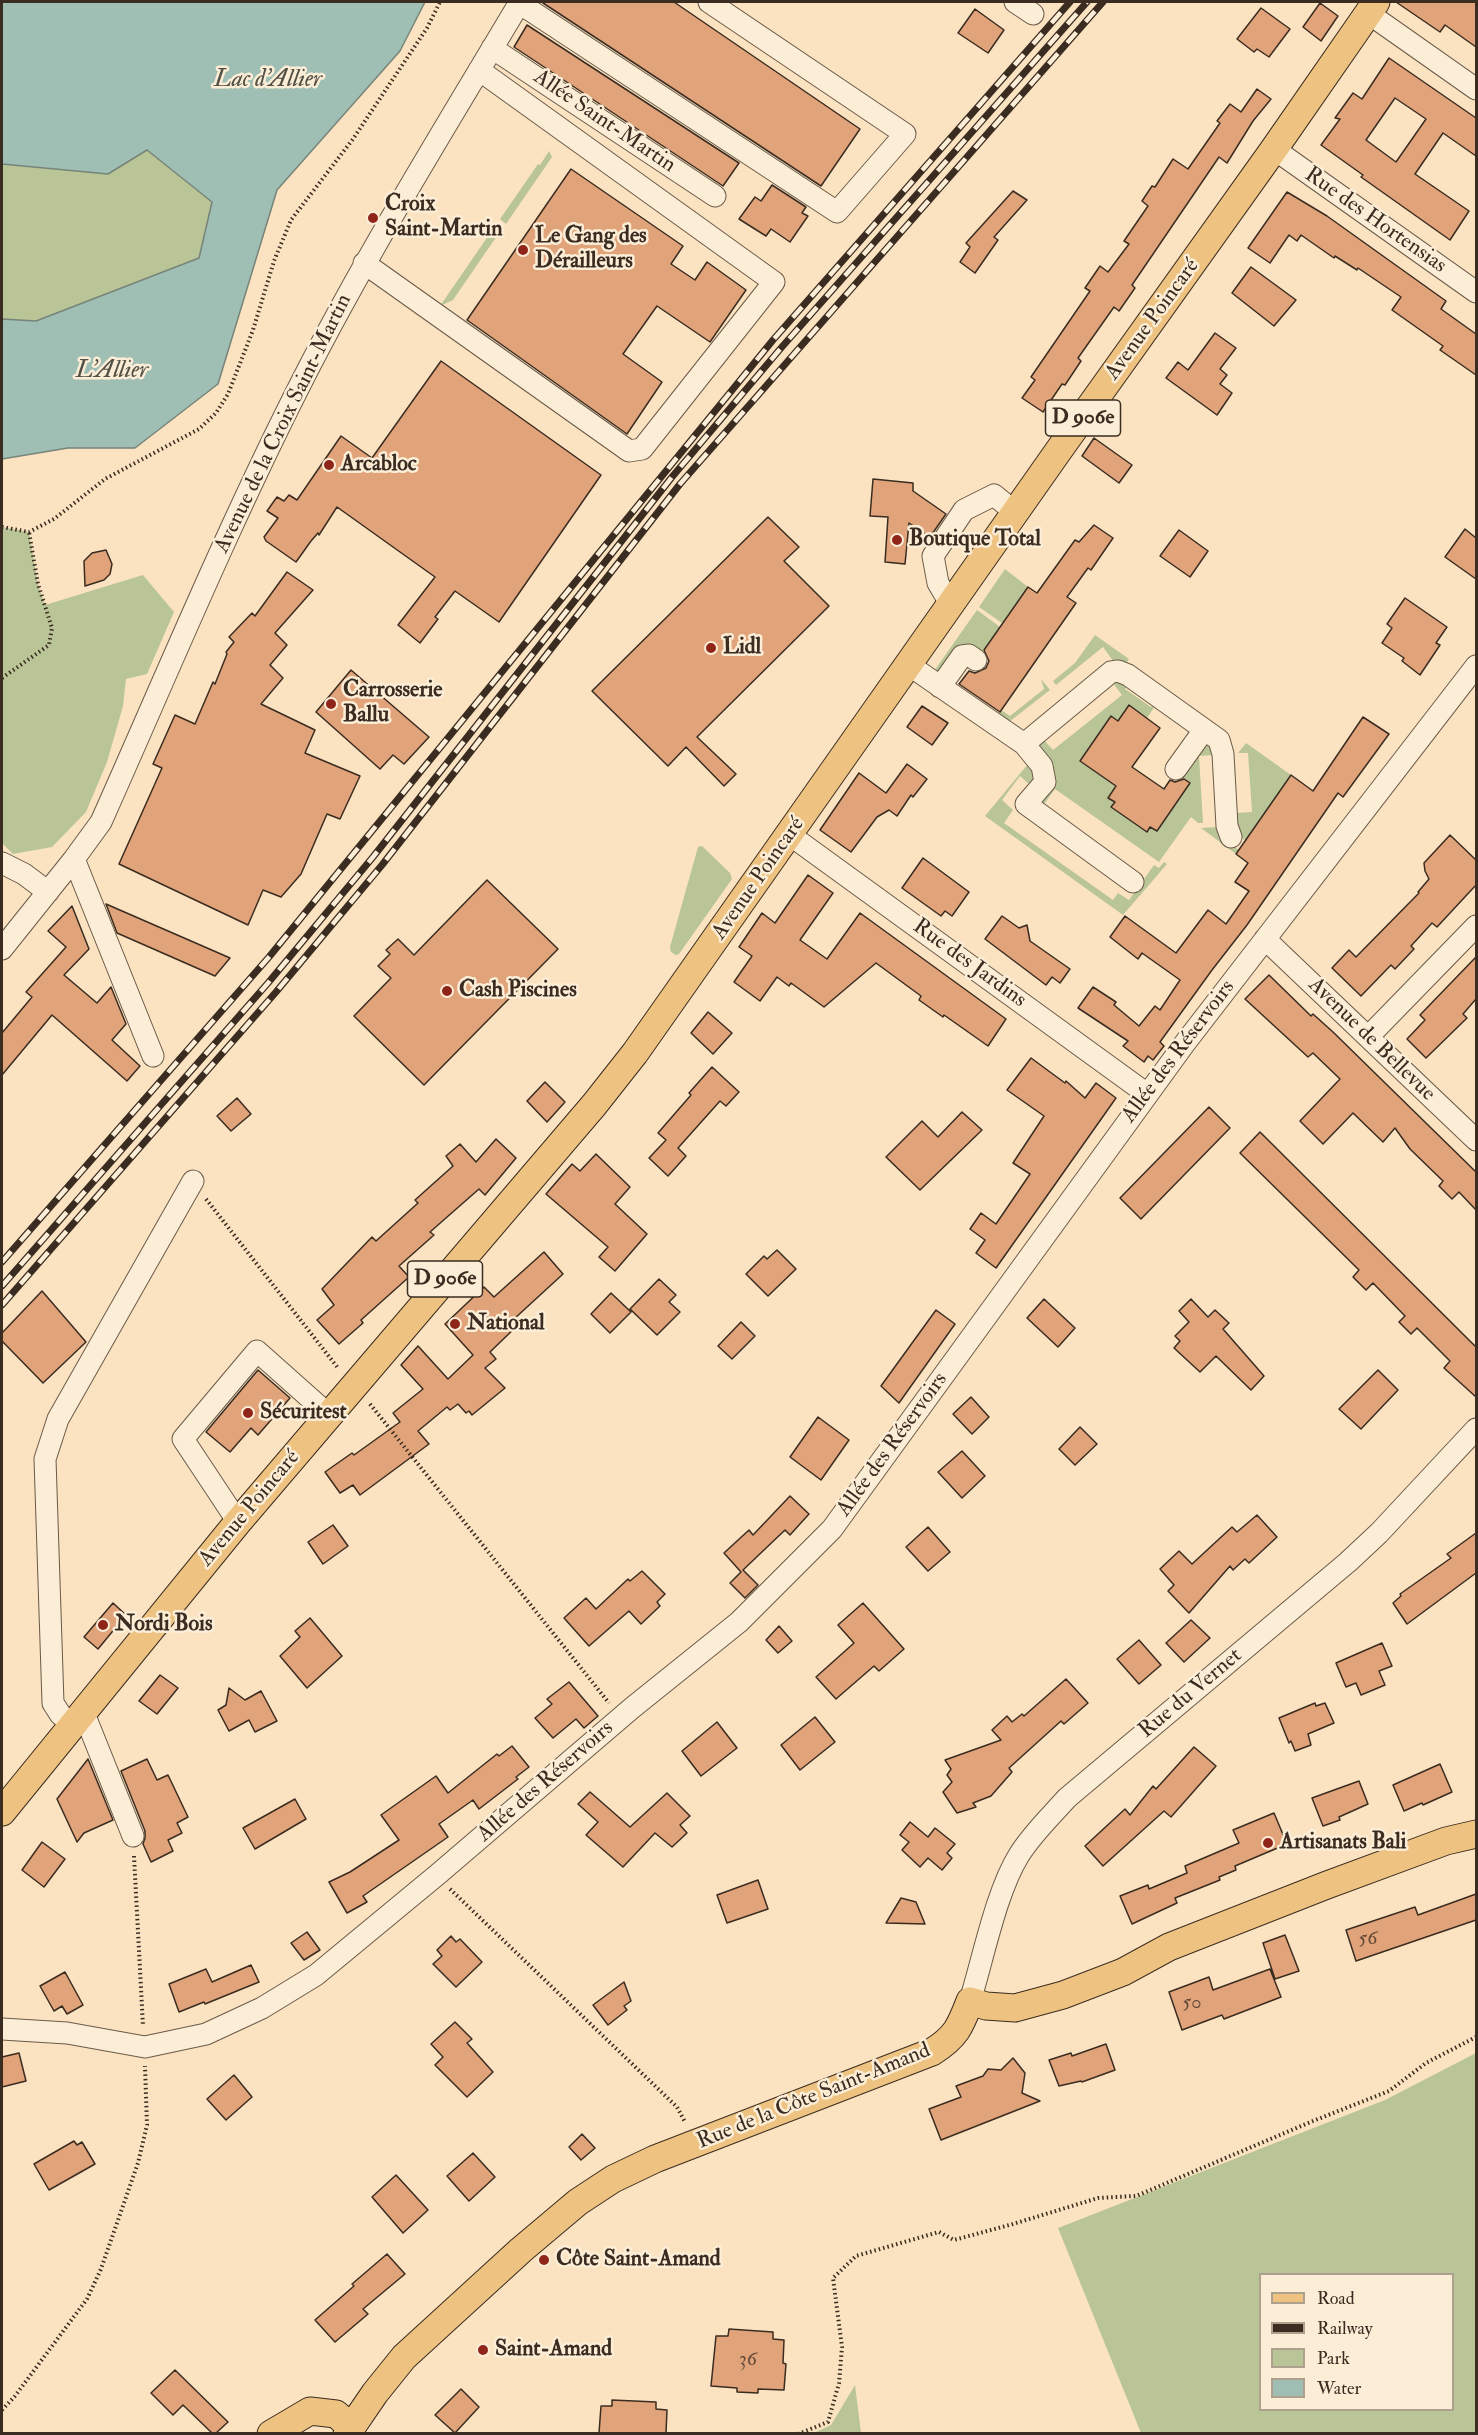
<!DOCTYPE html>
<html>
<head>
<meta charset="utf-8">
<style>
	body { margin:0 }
	#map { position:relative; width:1478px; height:2435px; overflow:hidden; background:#fbe3c1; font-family:"IM FELL Double Pica",serif }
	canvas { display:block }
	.frame { position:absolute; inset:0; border:3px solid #3a2c20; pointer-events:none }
	.legend { position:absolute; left:1259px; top:2273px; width:195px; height:138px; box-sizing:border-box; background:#fcedd7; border:2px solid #aea08e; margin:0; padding:8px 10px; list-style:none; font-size:18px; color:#3a2c20 }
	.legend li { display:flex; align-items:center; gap:12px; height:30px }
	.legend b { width:30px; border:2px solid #aea08e }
</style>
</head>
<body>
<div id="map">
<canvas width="1478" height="2435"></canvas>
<div class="frame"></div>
<ul class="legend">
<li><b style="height:8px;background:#eec280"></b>Road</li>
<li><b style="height:8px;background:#3a2c20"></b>Railway</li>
<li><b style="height:16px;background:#b9c597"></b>Park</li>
<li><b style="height:16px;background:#9fbeb4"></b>Water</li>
</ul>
</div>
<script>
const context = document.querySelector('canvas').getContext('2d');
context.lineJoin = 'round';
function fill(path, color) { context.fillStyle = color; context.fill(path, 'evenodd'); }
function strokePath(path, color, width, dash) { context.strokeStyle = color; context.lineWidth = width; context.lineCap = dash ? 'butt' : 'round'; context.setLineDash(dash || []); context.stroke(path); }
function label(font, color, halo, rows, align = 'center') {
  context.font = font + ' "IM FELL Double Pica",serif'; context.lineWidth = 5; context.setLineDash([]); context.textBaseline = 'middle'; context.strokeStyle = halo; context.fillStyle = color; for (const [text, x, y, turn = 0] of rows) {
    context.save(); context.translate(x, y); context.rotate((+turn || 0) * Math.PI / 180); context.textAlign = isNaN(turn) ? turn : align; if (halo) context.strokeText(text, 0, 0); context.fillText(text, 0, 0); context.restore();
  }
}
const green = new Path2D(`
	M147 149 212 202 200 258 36 321 2 319V164L108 174Z
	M549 151 552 157 506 224 500 219 538 164 540 165Z
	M495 226 501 230 453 300 440 306Z
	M2 527 29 532 38 584 45 605 143 575 174 612 147 674 126 679 123 706 107 762 86 812 52 847 13 854 2 843Z
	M1005 569 1028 587 1002 623 979 607Z
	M977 610 1000 627 980 655 939 674H932Z
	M1095 635 1129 659 1124 666 1116 665 1103 647 1056 685 1053 681 1075 663Z
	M1041 679 1050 690 1009 722 998 714 1001 710 1010 716 1044 689Z
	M1116 680 1129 684 1125 689 1151 707 1157 703 1147 718 1129 706 1118 721 1111 716 1080 761 1116 786 1109 797 1115 802 1112 806 1147 831 1150 827 1157 831 1190 784 1181 777 1209 742 1214 755 1199 756 1203 823H1198L1191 817 1159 862 1055 789 1045 803H1040L1039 744 1043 739 1053 750 1122 695 1112 682Z
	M1246 743 1291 775 1246 841 1238 835 1236 813 1252 812 1248 753H1238Z
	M1028 764 1036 769 1033 784H1029L1020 776 1002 800 1013 810 1004 823 1113 900 1118 893 1129 900 1154 865 1159 868 1164 862 1167 864 1123 915 985 816Z
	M1218 827 1229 843 1239 850 1236 854 1201 828Z
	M702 846 730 873 732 879 679 954 676 955 671 952 670 947 698 847Z
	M1476 2053V2433H1141L1058 2228 1385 2100ZM1260 2274H1452V2410H1260Z
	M855 2385 861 2433H814L831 2425Z`);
const water = new Path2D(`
	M2 2H425L400 51 277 190 218 384 135 448H68L2 459V319L36 321 199 258 212 202 147 150 108 174 2 164Z`);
const building = new Path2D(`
	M544 2H674L860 129 821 186 543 3Z
	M1396 2H1476V47L1445 25 1440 32Z
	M1320 3 1338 16 1321 41 1303 27Z
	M1261 8 1290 29 1269 57 1257 49 1254 52 1237 39Z
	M975 9 1004 30 988 53 958 33Z
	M527 25 739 163 723 186 514 47Z
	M1389 58 1476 118V156L1443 133 1415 174 1469 211 1450 240 1361 177 1363 175 1321 145 1340 119 1335 118 1353 93 1362 99ZM1395 98 1426 119 1396 162 1366 140Z
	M1257 89 1271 99 1253 121 1227 163 1219 157 1132 285 1135 288 1119 311 1114 307 1078 358 1081 361 1065 385 1062 384 1043 412 1022 398 1035 380 1031 377 1090 291 1085 288 1100 266 1108 272 1129 244 1124 241 1148 206 1142 201 1152 186 1155 187 1173 159 1188 169 1220 123 1217 121 1230 104 1241 112Z
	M571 169 683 246 671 264 695 280 707 262 746 290 710 342 657 306 623 354 662 382 627 434 467 320Z
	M772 185 806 207 802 213 808 216 790 242 771 229 766 236 739 219 755 197 761 201Z
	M1013 191 1027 200 994 237 998 240 975 273 960 262 970 247 966 243Z
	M1287 192 1327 216 1446 301 1441 309 1476 334V375L1440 350 1443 346 1392 310 1401 297 1358 268 1357 270 1335 256 1334 258 1301 235 1297 241 1289 235 1270 263 1248 248Z
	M1251 267 1296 300 1274 326 1232 293Z
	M1215 333 1236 348 1220 369 1227 375 1220 384 1232 393 1217 415 1166 378 1178 362 1188 370Z
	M441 361 601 475 499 622 455 591 435 617 438 619 420 643 398 625 435 577 337 507 319 535 318 533 311 541 296 562 266 541 264 537 278 518 267 511 277 497 284 501 289 495 297 500 341 436 372 458Z
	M1094 438 1132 465 1119 483 1082 456Z
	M873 479 913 483V491L946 514 930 537 909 523 905 564 885 562 888 517 870 516Z
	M768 517 799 547 784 561 829 606 697 737 736 774 724 786 686 747 668 766 592 691Z
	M1094 525 1113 538 1091 570 1088 568 1067 597 1076 603 1000 712 959 684 969 671 975 673 986 668 989 661 984 650 1028 587 1037 593 1075 540 1079 542Z
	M1465 529 1476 538V579L1445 557Z
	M1179 530 1208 551 1190 577 1160 556Z
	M106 550 112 564 110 574 104 580 85 586 84 561 92 553Z
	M287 572 313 590 275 633 287 645 270 665 283 678 261 704 315 730 305 753 360 776 340 819 327 814 301 874 281 897 263 890 248 925 119 864 162 768 153 764 175 715 195 724 213 682 215 684 227 654 226 652 234 642 229 637 252 613 255 616Z
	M1405 598 1447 627 1436 643 1440 645 1420 675 1402 661 1404 658 1382 643 1392 628 1387 624Z
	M351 670 429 737 404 764 393 755 380 769 316 712Z
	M1129 705 1160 728 1132 767 1164 789 1170 780 1175 782 1184 779 1190 783 1157 831 1150 827 1147 832 1111 807 1115 802 1108 798 1116 786 1080 761 1111 716 1118 721Z
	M922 706 948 723 932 745 907 727Z
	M1363 717 1389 734 1343 797 1338 793 1247 925 1212 970 1160 1042 1164 1046 1153 1060 1148 1056 1144 1062 1123 1046 1128 1041 1078 1008 1093 987 1116 1002 1114 1005 1139 1026 1155 1006 1160 1010 1180 980 1142 953 1138 959 1110 937 1125 916 1176 953 1208 910 1226 924 1249 891 1235 882 1248 863 1236 854 1291 775 1313 791Z
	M907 764 927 779 913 797 911 795 897 816 889 810 877 817 851 852 820 830 859 773 886 793Z
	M1450 835 1476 860V885L1437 927 1432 923 1411 946 1414 949 1395 969 1391 965 1361 996 1332 968 1349 950 1356 957 1419 893 1418 892 1429 879 1425 871 1424 863Z
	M923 858 969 892 952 916 945 911 941 916 902 888Z
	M808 875 833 893 800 940 827 959 860 913 1006 1019 988 1046 944 1015 943 1017 919 1000 921 996 876 963 824 1007 791 983 789 986 777 977 760 1001 734 982 752 956 739 947 762 913 775 923Z
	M487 880 558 949 424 1085 354 1016 391 978 378 966 390 954 386 950 398 939 414 955Z
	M106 904 214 951 230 958 215 976 117 933Z
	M72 906 89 949 64 975 97 1003 111 987 126 1024 112 1040 140 1066 127 1081 52 1015 2 1075V1033L32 997 26 992 66 947 48 931Z
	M1002 916 1019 928 1027 925 1030 941 1070 969 1060 983 1052 977 1046 985 985 939Z
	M1476 957V999L1463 1014 1467 1018 1426 1058 1407 1039 1425 1020 1420 1015Z
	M1269 975 1311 1016 1313 1014 1333 1032 1476 1172V1210L1459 1192 1452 1199 1439 1186 1443 1181 1410 1149 1395 1128 1383 1142 1353 1113 1323 1144 1300 1121 1340 1079 1313 1053 1308 1057 1245 999Z
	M708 1012 732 1033 713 1054 691 1033Z
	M1031 1058 1065 1083 1066 1081 1085 1098 1096 1083 1116 1098 996 1268 976 1253 985 1240 970 1229 981 1213 996 1224 1030 1174 1013 1163 1044 1116 1007 1090Z
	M712 1067 739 1092 726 1106 720 1101 678 1148 686 1156 668 1176 649 1158 666 1140 658 1133 691 1095 689 1093Z
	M545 1082 565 1102 547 1122 527 1101Z
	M237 1098 251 1114 231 1131 217 1116Z
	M1209 1107 1230 1128 1141 1219 1120 1198Z
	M962 1112 982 1130 920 1190 886 1157 922 1121 938 1137Z
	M1260 1132 1476 1347V1397L1444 1368 1450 1361 1417 1328 1411 1334 1399 1322 1405 1316 1373 1283 1366 1290 1353 1277 1359 1270 1240 1153Z
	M496 1139 516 1158 485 1195 479 1189 430 1232 434 1235 399 1266 409 1277 361 1320 363 1323 339 1344 317 1320 334 1305 322 1289 372 1237 376 1241 418 1203 415 1200 453 1166 446 1156 460 1144 476 1162Z
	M596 1154 630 1187 615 1204 647 1234 615 1271 599 1257 608 1247 546 1194 572 1164 580 1171Z
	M777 1250 796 1269 768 1296 746 1274 764 1256 767 1259Z
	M544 1252 563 1274 514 1319 519 1324 490 1352 496 1359 485 1368 505 1388 472 1415 469 1411 466 1413 458 1404 450 1410 447 1407 418 1431 429 1444 360 1495 353 1485 340 1493 325 1472 352 1453 354 1455 400 1422 393 1413 423 1389 401 1365 418 1346 448 1379 473 1355 445 1324 484 1287 494 1297Z
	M659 1279 676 1295 669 1302 680 1312 657 1335 630 1309Z
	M42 1291 86 1342 43 1383 2 1341V1333Z
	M611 1293 631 1312 610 1333 591 1314Z
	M1044 1299 1075 1328 1058 1347 1027 1318Z
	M1191 1299 1208 1317 1215 1310 1229 1323 1223 1329 1264 1376 1251 1390 1216 1356 1200 1372 1174 1348 1180 1341 1175 1336 1189 1322 1179 1311Z
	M936 1310 955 1324 899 1403 881 1386Z
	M741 1322 755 1336 732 1359 718 1346Z
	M258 1370 290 1398 258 1435 251 1428 230 1452 206 1432Z
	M1378 1370 1398 1390 1361 1429 1339 1409Z
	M971 1397 989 1417 972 1434 953 1414Z
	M818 1417 849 1440 821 1480 790 1457Z
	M1080 1427 1097 1444 1075 1465 1059 1449Z
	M962 1451 985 1476 962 1498 938 1472Z
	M790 1496 809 1514 790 1535 785 1530 743 1570 758 1585 745 1598 730 1583 741 1572 724 1553 749 1530 753 1535Z
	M1257 1515 1277 1537 1249 1563 1245 1559 1233 1570 1230 1566 1189 1613 1168 1591 1174 1585 1160 1569 1179 1551 1192 1564 1232 1527 1237 1532Z
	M333 1525 348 1546 323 1564 308 1542Z
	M928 1527 950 1552 928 1571 906 1547Z
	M1476 1533V1573L1407 1624 1393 1603 1401 1596 1400 1594 1451 1558 1447 1554Z
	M642 1571 665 1594 657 1602 660 1606 641 1624 629 1611 589 1646 564 1618 586 1598 596 1609 628 1579 630 1581Z
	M113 1603 126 1615 98 1649 84 1637Z
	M863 1603 904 1649 879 1671 874 1666 836 1699 816 1677 854 1643 838 1625Z
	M310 1618 342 1656 307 1688 280 1656 300 1637 295 1631Z
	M1191 1620 1210 1638 1184 1662 1166 1643Z
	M779 1626 792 1641 778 1653 766 1640Z
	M1139 1640 1161 1665 1139 1684 1117 1659Z
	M1382 1643 1392 1666 1379 1671 1385 1685 1361 1695 1356 1683 1346 1687 1336 1663Z
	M160 1675 178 1688 157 1714 139 1701Z
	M1066 1679 1088 1703 1064 1724 1061 1721 1009 1768 1012 1772 991 1796 973 1803 976 1807 957 1813 943 1792 952 1782 947 1775 951 1769 945 1760 1001 1740 992 1730 1007 1716 1012 1722 1022 1714 1024 1716Z
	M569 1682 598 1716 584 1728 576 1719 553 1738 535 1718 552 1704 547 1699Z
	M229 1688 245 1700 261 1691 277 1721 255 1732 249 1720 229 1731 218 1710 226 1705Z
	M1315 1703 1316 1706 1325 1703 1334 1723 1308 1734 1311 1745 1295 1751 1291 1741 1289 1743 1279 1718Z
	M815 1717 835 1742 800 1770 781 1745Z
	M717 1722 737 1748 701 1776 682 1751Z
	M512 1746 529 1767 516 1777 518 1779 479 1809 473 1800 439 1824 448 1837 363 1896 367 1902 347 1913 329 1882 350 1872 399 1840 381 1815 436 1776 448 1793 497 1754 499 1756Z
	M1194 1747 1216 1766 1171 1817 1164 1811 1103 1866 1085 1846 1125 1809 1130 1815 1153 1786 1156 1789Z
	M88 1759 113 1820 84 1833 77 1842 57 1799Z
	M147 1759 157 1780 168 1775 188 1817 177 1823 182 1833 168 1840 173 1851 151 1862 143 1844 145 1838V1831L121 1771Z
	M1440 1764 1452 1792 1423 1805 1422 1803 1404 1811 1393 1785Z
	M1359 1781 1368 1804 1339 1817 1340 1820 1323 1826 1312 1798Z
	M590 1792 630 1827 667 1793 690 1816 680 1825 687 1833 672 1847 655 1833 623 1867 586 1835 598 1822 578 1804Z
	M295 1799 306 1819 255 1849 243 1828Z
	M1274 1813 1287 1844 1235 1866 1236 1870 1219 1877 1220 1880 1175 1898 1177 1903 1132 1924 1120 1896 1148 1885 1149 1889 1187 1873 1185 1866 1239 1843 1233 1830Z
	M910 1822 928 1837 935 1828 955 1844 947 1853 952 1858 942 1870 928 1858 920 1867 902 1850 909 1842 900 1835Z
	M42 1842 65 1859 44 1887 22 1870Z
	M758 1880 768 1909 727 1923 717 1895Z
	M1476 1894V1920L1356 1961 1346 1930 1415 1907 1418 1915Z
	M901 1898 916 1902 925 1924 886 1923Z
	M307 1932 320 1950 304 1960 291 1943Z
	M1285 1935 1299 1971 1275 1979 1263 1943Z
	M451 1936 456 1942 460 1939 482 1962 456 1987 433 1964 442 1956 437 1950Z
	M251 1965 259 1982 205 2004 204 2002 179 2012 169 1984 206 1969 212 1982Z
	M1270 1969 1281 1997 1224 2019 1222 2015 1182 2030 1169 1992 1209 1977 1213 1990Z
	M65 1972 83 2005 67 2014 62 2006 54 2011 40 1986Z
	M624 1982 631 2001 624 2006 627 2010 608 2025 593 2005Z
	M455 2022 472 2039 467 2043 493 2072 467 2097 435 2065 443 2057 431 2044Z
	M1106 2044 1115 2070 1082 2082 1081 2081 1059 2086 1049 2060 1071 2053 1072 2056Z
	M19 2053 26 2081 2 2087V2057Z
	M1013 2058 1025 2073 1022 2093 1040 2101 941 2140 929 2109 961 2097 956 2086 983 2076 988 2069 1001 2070Z
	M234 2075 252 2097 226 2120 207 2099Z
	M582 2134 595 2148 581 2160 569 2147Z
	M74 2141 77 2145 82 2142 95 2164 49 2190 34 2164Z
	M473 2153 495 2177 469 2201 447 2176Z
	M396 2175 428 2210 403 2233 372 2197Z
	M387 2254 405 2274 363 2309 368 2314 335 2342 315 2320 354 2286 352 2284Z
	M729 2329 773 2332V2339L784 2340 783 2363 786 2364 784 2390 758 2389V2393L737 2392V2388L711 2386 716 2336H728Z
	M175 2370 228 2422 216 2433H212L183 2405 173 2415 151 2393Z
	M461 2389 479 2407 455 2433 435 2415Z
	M612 2400 656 2402V2409L667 2410 666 2433H599L601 2406H612Z`);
const path = new Path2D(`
	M2 527 29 532 54 519 105 479 199 429 216 413 228 394 253 330 274 261 291 220 353 139 427 28 440 2
	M2 678 49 645 52 628 38 584 29 532
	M206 1199 338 1368
	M370 1404 609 1703
	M134 1856 143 2026
	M450 1889 677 2107 685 2122
	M2 2410 15 2396 87 2299 101 2269 138 2163 147 2125 145 2066
	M798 2434 828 2422 839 2383 842 2347 833 2278 856 2256 939 2232 954 2240 1013 2224 1098 2198 1136 2196 1313 2121 1389 2091 1426 2063 1476 2037`);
const minor = new Path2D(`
	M1015 2 1033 14
	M519 3 837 212 905 134 709 2
	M1368 13 1476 89
	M492 48 715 196
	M1274 149 1476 292
	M364 263 629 451 642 449 774 282 479 70
	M951 605 938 583 933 556 964 510 994 495 1016 513
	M909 665 1024 744 1042 766 1045 782 1026 804 1133 882
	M940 687 962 656 969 655 976 660
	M1024 744 1111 672 1118 671 1128 675 1219 740 1223 754 1227 826 1231 837
	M1176 769 1204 730
	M790 835 1147 1094
	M74 859 153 1056
	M2 863 24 874 48 892
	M1265 939 1476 1140
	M2 949 74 859 101 822C167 674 229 524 303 379 369 250 446 126 520 2
	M1368 1037 1476 926
	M238 1522 183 1439 257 1351 329 1415
	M83 1711 133 1836
	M72 1725 60 1714 53 1703 45 1459 58 1419 193 1181
	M970 2001C983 1959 996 1892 1019 1855 1032 1834 1050 1817 1067 1798L1348 1562 1379 1533 1476 1429
	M2 2029 67 2033 145 2047 206 2034 262 2008 316 1975 437 1875 632 1708 739 1622 832 1529 1185 1043 1476 666`);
const major = new Path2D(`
	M2 1812 238 1522 594 1105 635 1053 1059 450 1274 149 1376 2
	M271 2434 310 2411 336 2414 351 2427
	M347 2434 375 2393 404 2357 521 2250 578 2202 613 2179 655 2159 932 2052C956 2037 960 2027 970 2001L986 2006 1015 2008 1063 1995 1123 1972 1169 1947 1327 1885 1446 1841 1476 1834`);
const rail = new Path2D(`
	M2 1262 269 957 773 340 1070 2
	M2 1286 268 983 373 857 672 477 781 348 1087 2
	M2 1305 276 992 382 865 680 484 1103 2`);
const markers = [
	[373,218,6,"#8f2418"],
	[523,250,6,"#8f2418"],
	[329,465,6,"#8f2418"],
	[897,540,6,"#8f2418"],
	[711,648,6,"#8f2418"],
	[331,704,6,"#8f2418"],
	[447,991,6,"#8f2418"],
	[455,1324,6,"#8f2418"],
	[248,1413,6,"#8f2418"],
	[103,1625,6,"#8f2418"],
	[1268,1843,6,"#8f2418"],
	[544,2260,6,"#8f2418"],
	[483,2350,6,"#8f2418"]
];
const numberNames = [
	["56",1368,1940],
	["50",1192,2004],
	["36",748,2361]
];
const shields = [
	[1083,418,75],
	[445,1279,75]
];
const shieldNames = [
	["D 906e",1083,418],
	["D 906e",445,1279]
];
const streetNames = [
	["Allée Saint-Martin",604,122,34],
	["Rue des Hortensias",1375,221,35],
	["Avenue Poincaré",1153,320,-54],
	["Avenue de la Croix Saint-Martin",284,424,-64],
	["Avenue Poincaré",759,879,-55],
	["Rue des Jardins",969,964,36],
	["Avenue de Bellevue",1371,1040,44],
	["Allée des Réservoirs",1179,1052,-53],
	["Allée des Réservoirs",893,1445,-54],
	["Avenue Poincaré",250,1509,-50],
	["Rue du Vernet",1191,1694,-40],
	["Allée des Réservoirs",546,1782,-41],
	["Rue de la Côte Saint-Amand",814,2097,-22]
];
const poiNames = [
	["Croix",385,205],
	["Saint-Martin",385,230],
	["Le Gang des",535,237],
	["Dérailleurs",535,262],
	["Arcabloc",341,465],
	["Boutique Total",909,540],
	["Lidl",723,648],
	["Carrosserie",343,691],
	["Ballu",343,716],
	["Cash Piscines",459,991],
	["National",467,1324],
	["Sécuritest",260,1413],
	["Nordi Bois",115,1625],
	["Artisanats Bali",1280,1843],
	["Côte Saint-Amand",556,2260],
	["Saint-Amand",495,2350]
];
const waterNames = [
	["Lac d'Allier",268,81],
	["L'Allier",112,372]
];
fill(green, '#b9c597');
fill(water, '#9fbeb4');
strokePath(water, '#778479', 1.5);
fill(building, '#e1a37a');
strokePath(building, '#3a2c20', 1.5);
strokePath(minor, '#6a5a48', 23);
strokePath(major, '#3a2c20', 29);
strokePath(path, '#3a2c20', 4, [1.5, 3]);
strokePath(minor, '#fcedd7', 21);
strokePath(major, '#eec280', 27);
strokePath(rail, '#3a2c20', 7);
strokePath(rail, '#fcedd7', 4.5, [14]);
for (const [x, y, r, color] of markers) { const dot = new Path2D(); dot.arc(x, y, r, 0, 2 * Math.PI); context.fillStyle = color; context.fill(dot); strokePath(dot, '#fcedd7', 2); }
label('20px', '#644a36', null, numberNames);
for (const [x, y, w] of shields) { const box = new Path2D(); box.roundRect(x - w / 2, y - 18, w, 36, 4.5); context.fillStyle = '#fcedd7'; context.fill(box); strokePath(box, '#3a2c20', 1.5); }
label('bold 21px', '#3a2c20', null, shieldNames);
label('22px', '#3a2c20', '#fcedd7', streetNames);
label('bold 22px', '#3a2c20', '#fcedd7', poiNames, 'left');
label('italic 24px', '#535045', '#fcedd7', waterNames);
</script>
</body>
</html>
